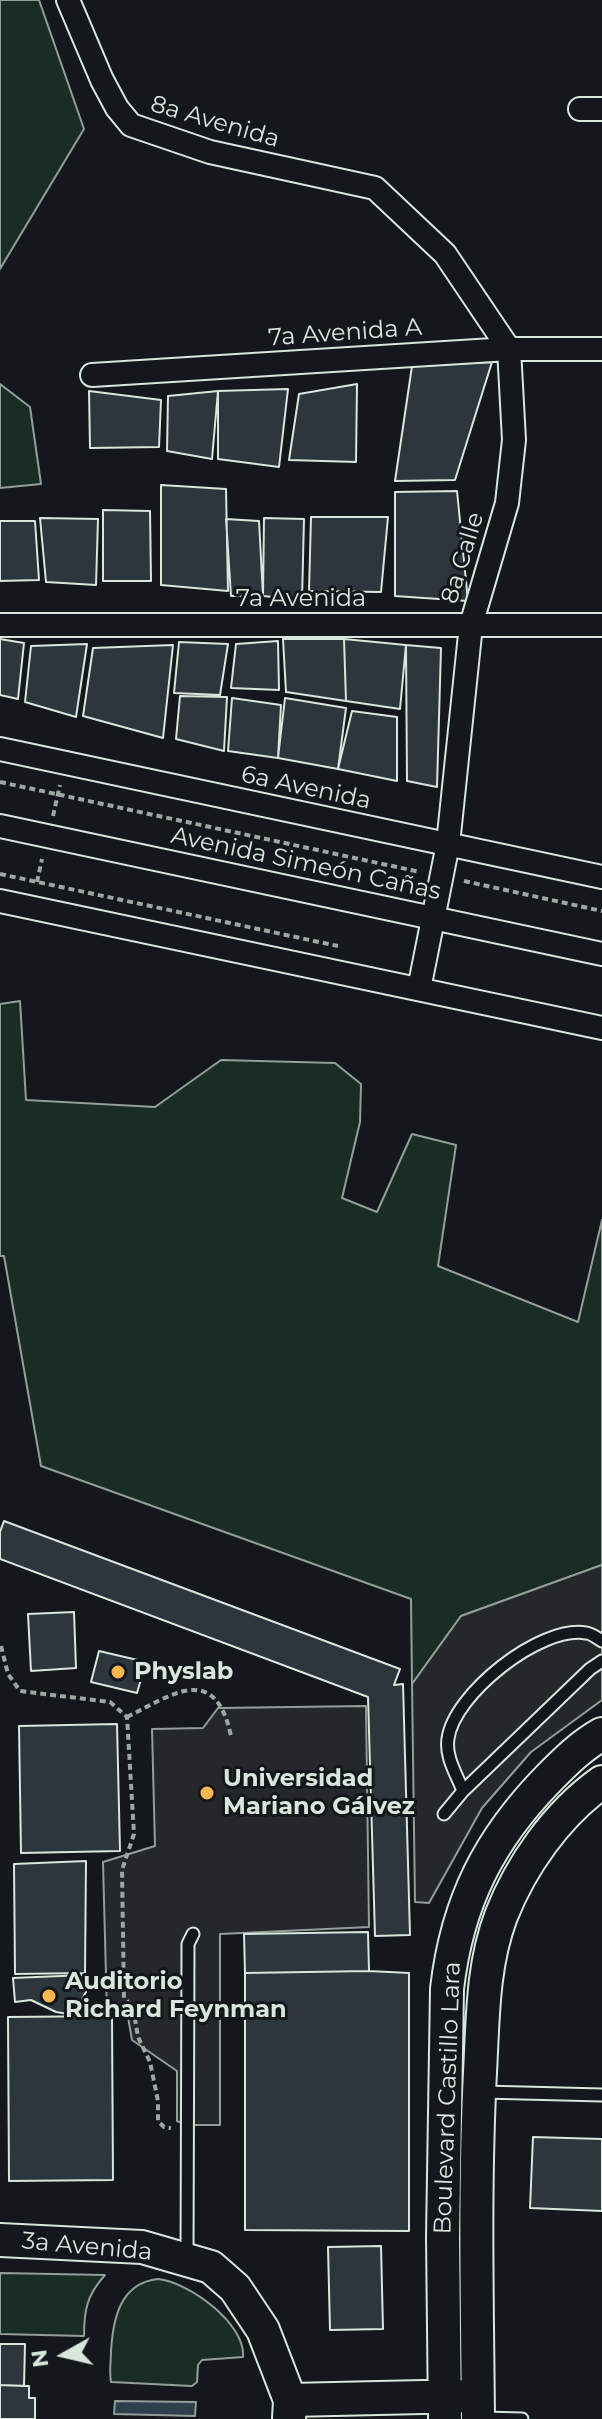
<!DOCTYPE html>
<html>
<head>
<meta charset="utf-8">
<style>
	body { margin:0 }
	#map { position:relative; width:602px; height:2419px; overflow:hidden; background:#14181c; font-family:Montserrat,sans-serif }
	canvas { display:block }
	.north { position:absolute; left:24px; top:2315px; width:80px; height:80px; -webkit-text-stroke:6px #14181c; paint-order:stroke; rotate:262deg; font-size:22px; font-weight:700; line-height:32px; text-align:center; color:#d8e6dc }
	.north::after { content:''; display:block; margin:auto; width:28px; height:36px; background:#d8e6dc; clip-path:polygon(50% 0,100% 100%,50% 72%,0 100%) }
</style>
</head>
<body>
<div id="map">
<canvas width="602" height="2419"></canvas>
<div class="north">N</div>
</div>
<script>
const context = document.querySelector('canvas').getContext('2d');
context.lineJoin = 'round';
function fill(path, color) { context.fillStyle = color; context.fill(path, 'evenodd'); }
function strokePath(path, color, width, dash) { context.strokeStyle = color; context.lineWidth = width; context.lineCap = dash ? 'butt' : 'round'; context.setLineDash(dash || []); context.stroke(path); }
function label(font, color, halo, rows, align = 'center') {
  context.font = font + ' Montserrat,sans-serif'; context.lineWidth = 6; context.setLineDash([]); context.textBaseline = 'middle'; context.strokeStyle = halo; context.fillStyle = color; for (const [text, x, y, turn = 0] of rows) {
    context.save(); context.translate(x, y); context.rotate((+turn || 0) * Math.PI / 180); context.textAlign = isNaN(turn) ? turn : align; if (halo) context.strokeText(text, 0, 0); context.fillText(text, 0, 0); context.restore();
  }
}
const green = new Path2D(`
	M0 0H39L84 129 0 269Z
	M0 384 30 407 41 484 0 488Z
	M20 1001 26 1100 155 1107 221 1060 335 1063 361 1084 360 1122 342 1198 377 1212 412 1134 456 1145 438 1266 578 1322 602 1220V1565L461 1616 412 1684 411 1599 41 1466 4 1256H0V1004Z
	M0 2273 105 2275C87 2295 84 2310 84 2336L0 2334Z
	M158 2279C189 2282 246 2324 243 2357L202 2360 198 2365 197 2382 192 2386 111 2382C109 2372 111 2361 111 2351 113 2319 120 2283 158 2279Z`);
const parking = new Path2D(`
	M602 1565V1700L531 1752 482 1808 429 1903 415 1902 412 1684 461 1616Z
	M366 1706 369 1927 220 1934V2125H187L177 2121V2071L132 2040 128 2017 107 2014 103 1862 155 1846 152 1729 203 1728 218 1708Z`);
const water = new Path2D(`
	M115 2401 196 2402 195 2416 114 2414Z`);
const building = new Path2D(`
	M492 362 455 480 395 481 412 366Z
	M357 384 356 462 289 460 299 394Z
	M288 389 279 467 218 459V391Z
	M89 391 161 400 159 447 90 448Z
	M218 391 212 459 167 451 168 396Z
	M161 485 226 489 228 591 161 585Z
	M457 491 468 601 395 596V492Z
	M103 510 150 511 151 581H103Z
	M311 517H388L381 592 309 591Z
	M40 518 98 519 96 585 46 582Z
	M264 518 304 519 302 600 263 596Z
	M226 519 259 521 263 596H231Z
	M0 521H35L39 580 0 581Z
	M0 639 24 643 18 699 0 695Z
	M283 639H344L346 701 286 692Z
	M344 639 406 645 400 709 346 701Z
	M278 641 279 690 231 688 236 644Z
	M179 642 228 644 220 695 174 693Z
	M87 644 76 717 25 702 31 646Z
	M173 645 163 738 83 716 93 648Z
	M406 645 441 648 437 787 407 781Z
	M180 696 227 697 224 751 176 739Z
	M232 698 281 705 278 758 228 751Z
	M285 698 346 708 338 769 278 758Z
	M352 711 397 717V781L338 769Z
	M4 1521 400 1669 394 1685 403 1684 410 1935 375 1936 368 1697 0 1559V1532Z
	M74 1612 76 1668 31 1671 28 1614Z
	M99 1651 146 1662 137 1693 91 1682Z
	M117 1724 120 1851 21 1853 19 1726Z
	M86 1861 85 1973 15 1974 14 1864Z
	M368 1932 369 1971 245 1973 244 1934Z
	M369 1971 409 1973V2231L245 2230V1973Z
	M85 1975 86 1992 78 2006 68 2014 56 2012 31 2000 15 2002 13 1978Z
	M112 2016 113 2180 9 2181 8 2017Z
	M533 2137 602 2139V2211L530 2208Z
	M381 2246 383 2329 330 2330 328 2247Z
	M0 2344H25L24 2386 0 2385Z
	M0 2385 29 2386V2398H35V2419H0Z`);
const path = new Path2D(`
	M0 782 420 872
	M53 816 60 785
	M0 874 338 946
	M464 881 602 911
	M37 882 42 859
	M1 1646 8 1674 20 1691 110 1702 127 1717 134 1834 122 1870 124 1998 133 2007 138 2037 150 2062 158 2101V2121L164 2127 171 2128
	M127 1717C173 1694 215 1662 231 1736`);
const lane = new Path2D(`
	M463 1791C457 1775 445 1757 448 1739 453 1695 540 1625 586 1633 591 1633 597 1638 602 1641
	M444 1814 463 1791 590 1669 602 1661
	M483 2092 602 2095
	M187 2258 188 1944 193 1934
	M482 2418 522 2419`);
const street = new Path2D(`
	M68 0 102 80 117 108 131 125 210 152 375 188 445 254 509 349 514 440 507 503 471 625 448 844 419 989
	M580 109H602
	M92 375 509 349H602
	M0 625H602
	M0 749 602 877
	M0 826 602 954
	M0 901 602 1028`);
const secondary = new Path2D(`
	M0 2240 142 2247 211 2267 235 2288 263 2330 290 2400 289 2419
	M290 2400 467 2396
	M445 2419 443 2237 447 1989C457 1902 489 1839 550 1777 567 1760 581 1746 602 1734
	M478 2419C477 2303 474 2188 480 2072 483 2019 482 1967 501 1916 521 1865 557 1814 602 1782`);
const markers = [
	[118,1672,8,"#ffb74d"],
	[207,1793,8,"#ffb74d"],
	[49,1996,8,"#ffb74d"]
];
const streetNames = [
	["8a Avenida",215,122,16],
	["7a Avenida A",345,333,-4],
	["8a Calle",463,558,-73],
	["7a Avenida",301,599],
	["6a Avenida",306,788,12],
	["Avenida Simeón Cañas",306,864,12],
	["Boulevard Castillo Lara",448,2098,-88],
	["3a Avenida",87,2247,5]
];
const poiNames = [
	["Physlab",134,1672],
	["Universidad",223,1779],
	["Mariano Gálvez",223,1807],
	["Auditorio",65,1982],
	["Richard Feynman",65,2010]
];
fill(green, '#1a2d24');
strokePath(green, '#939e99', 2);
fill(parking, '#24282b');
strokePath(parking, '#939e99', 2);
fill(water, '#2f3f4d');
strokePath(water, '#939e99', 2);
fill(building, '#2c363c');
strokePath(building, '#d8e6dc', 2);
strokePath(lane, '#d8e6dc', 15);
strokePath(street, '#d8e6dc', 26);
strokePath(secondary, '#d8e6dc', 36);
strokePath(path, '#9da8a2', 4, [6, 4]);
strokePath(lane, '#14181c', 11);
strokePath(street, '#14181c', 22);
strokePath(secondary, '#14181c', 32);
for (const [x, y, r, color] of markers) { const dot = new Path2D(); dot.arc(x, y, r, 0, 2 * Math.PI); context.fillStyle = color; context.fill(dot); strokePath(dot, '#14181c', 3); }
label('24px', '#d8e6dc', '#14181c', streetNames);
label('bold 24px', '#d8e6dc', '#14181c', poiNames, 'left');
</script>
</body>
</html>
